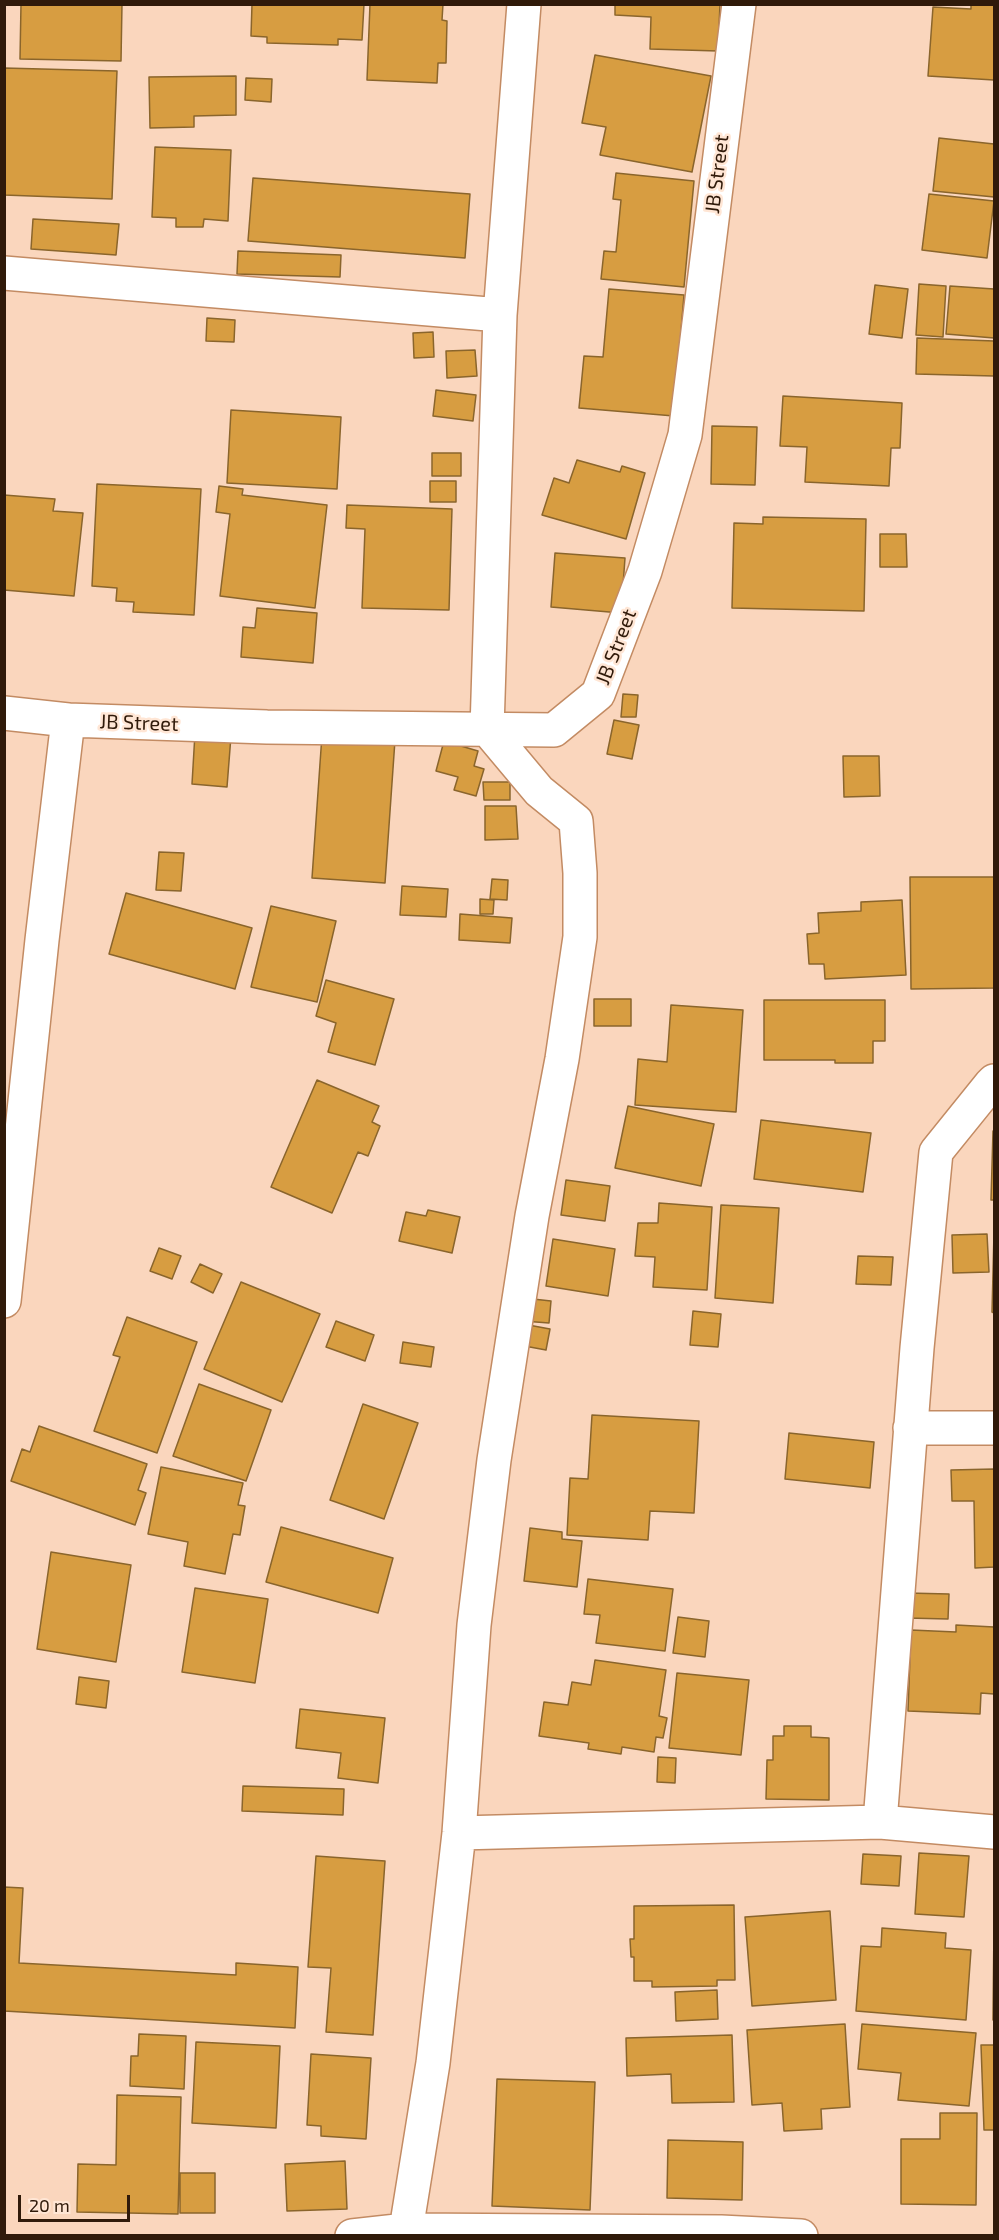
<!DOCTYPE html>
<html>
<head>
<meta charset="utf-8">
<style>
	body { margin:0 }
	#map { position:relative; width:999px; height:2240px; overflow:hidden; background:#fad6bd; font-family:"Exo 2",sans-serif }
	canvas { display:block }
	.frame { position:absolute; inset:0; border:6px solid #301a0a; pointer-events:none }
	.scale { position:absolute; left:18px; top:2195px; width:112px; height:27px; box-sizing:border-box; border:3px solid #301a0a; border-top:0; padding-left:8px; font-size:18px; line-height:21px; white-space:nowrap; color:#301a0a; -webkit-text-stroke:4px #ffe6d5; paint-order:stroke }
</style>
</head>
<body>
<div id="map">
<canvas width="999" height="2240"></canvas>
<div class="frame"></div>
<div class="scale">20 m</div>
</div>
<script>
const context = document.querySelector('canvas').getContext('2d');
context.lineJoin = 'round';
function fill(path, color) { context.fillStyle = color; context.fill(path, 'evenodd'); }
function strokePath(path, color, width, dash) { context.strokeStyle = color; context.lineWidth = width; context.lineCap = dash ? 'butt' : 'round'; context.setLineDash(dash || []); context.stroke(path); }
function label(font, color, halo, rows, align = 'center') {
  context.font = font + ' "Exo 2",sans-serif'; context.lineWidth = 5; context.setLineDash([]); context.textBaseline = 'middle'; context.strokeStyle = halo; context.fillStyle = color; for (const [text, x, y, turn = 0] of rows) {
    context.save(); context.translate(x, y); context.rotate((+turn || 0) * Math.PI / 180); context.textAlign = isNaN(turn) ? turn : align; if (halo) context.strokeText(text, 0, 0); context.fillText(text, 0, 0); context.restore();
  }
}
const building = new Path2D(`
	M21 4H122L121 61 20 59Z
	M252 4H364L362 40 338 39V45L267 43V37L251 36Z
	M370 4H443L442 20 447 21 446 63H438L437 83 367 80Z
	M615 4H720L718 51 650 49 651 17 615 15Z
	M971 4H994V80L928 76 933 7 971 9Z
	M595 55 711 76 692 172 600 155 606 127 582 123Z
	M4 68 117 71 112 199 4 195Z
	M236 76V115L194 116V127L150 128 149 77Z
	M246 78 272 79 271 102 245 100Z
	M939 138 994 144V197L933 191Z
	M155 147 231 150 228 221 204 219 203 227H176V218L152 217Z
	M616 173 694 181 684 287 601 279 604 251 616 252 621 200 613 199Z
	M253 178 470 194 465 258 248 241Z
	M929 194 994 201 987 258 922 250Z
	M33 219 119 224 116 255 31 249Z
	M238 251 341 255 340 277 237 274Z
	M919 284 946 286 943 337 916 335Z
	M875 285 908 289 902 338 869 334Z
	M950 286 994 289V338L946 334Z
	M609 289 684 295 674 416 579 408 584 356 603 357Z
	M207 318 235 320 234 342 206 341Z
	M433 332 434 357 414 358 413 333Z
	M917 338 994 341V376L916 374Z
	M475 350 477 376 447 378 446 351Z
	M436 390 476 395 473 421 433 416Z
	M783 396 902 403 900 448H891L889 486 805 482 807 447 780 446Z
	M231 410 341 417 337 489 227 483Z
	M712 426 757 427 755 485 711 484Z
	M432 453H461V476H432Z
	M577 460 620 472 622 466 645 473 626 539 542 515 554 478 569 483Z
	M430 481H456V502H430Z
	M97 484 201 489 194 615 133 612 134 602 116 601 117 588 92 586Z
	M219 486 243 489 242 495 327 505 315 608 220 596 230 514 216 512Z
	M4 495 55 499 53 511 83 513 74 596 4 590Z
	M347 505 452 509 449 610 362 608 365 529 346 528Z
	M763 517 866 519 864 611 732 608 734 523 763 524Z
	M880 534H906L907 567H880Z
	M555 553 625 558 621 613 551 607Z
	M257 608 317 613 313 663 241 657 243 627 255 628Z
	M623 694 638 695 636 717H621Z
	M614 720 639 725 632 759 607 754Z
	M195 733 231 736 227 787 192 784Z
	M322 735 395 740 385 883 312 878Z
	M444 741 478 751 474 766 484 769 476 796 454 790 458 777 436 771Z
	M843 756H879L880 796 844 797Z
	M483 782H510V800H484Z
	M485 806H516L518 839 485 840Z
	M159 852 184 853 181 891 156 890Z
	M910 877H994V988L911 989Z
	M492 879 508 880 507 900 490 899Z
	M402 886 448 889 446 917 400 915Z
	M126 893 252 928 235 989 109 954Z
	M480 899 494 900 493 914H480Z
	M902 900 906 975 825 979 824 964H809L807 934 819 933 818 913 861 911V902Z
	M271 906 336 921 317 1002 251 987Z
	M460 914 512 918 510 943 459 940Z
	M326 980 394 999 375 1065 328 1052 336 1023 316 1016Z
	M594 999H631V1026H594Z
	M764 1000H885V1041H873V1063H835V1060H764Z
	M671 1005 743 1010 736 1112 635 1105 638 1059 667 1062Z
	M317 1080 379 1106 372 1122 380 1126 368 1156 358 1152 332 1213 271 1187Z
	M628 1106 714 1124 701 1186 615 1168Z
	M761 1120 871 1133 863 1192 754 1179Z
	M993 1131H994V1200H991Z
	M566 1180 610 1186 605 1221 561 1215Z
	M659 1203 712 1207 707 1290 653 1287 655 1257 635 1256 638 1223H658Z
	M721 1205 779 1208 773 1303 715 1298Z
	M428 1210 460 1217 452 1253 399 1241 406 1212 426 1216Z
	M994 1233V1313L992 1312Z
	M987 1234 989 1272 953 1273 952 1235Z
	M553 1239 615 1249 608 1296 546 1286Z
	M159 1248 181 1256 172 1279 150 1271Z
	M858 1256 893 1257 891 1285 856 1284Z
	M200 1264 222 1274 213 1293 191 1282Z
	M241 1282 320 1314 282 1402 204 1369Z
	M524 1298 551 1301 549 1323 523 1321Z
	M693 1311 721 1314 718 1347 690 1345Z
	M127 1317 197 1342 157 1453 94 1431 120 1357 113 1355Z
	M336 1321 374 1335 365 1361 326 1347Z
	M523 1324 550 1329 546 1350 519 1345Z
	M403 1342 434 1347 431 1367 400 1363Z
	M199 1384 271 1410 246 1481 173 1456Z
	M363 1404 418 1423 384 1519 330 1500Z
	M592 1415 699 1421 694 1513 650 1511 648 1540 567 1535 570 1478 588 1479Z
	M39 1426 147 1464 138 1490 146 1493 135 1525 11 1481 22 1449 30 1452Z
	M789 1433 874 1442 870 1488 785 1479Z
	M161 1467 243 1483 238 1505 245 1506 240 1535 233 1534 225 1574 184 1566 188 1542 148 1534Z
	M994 1469V1567L975 1568 974 1501H952L951 1470Z
	M281 1527 393 1558 378 1613 266 1582Z
	M530 1528 562 1532V1539L582 1541 577 1587 524 1581Z
	M51 1552 131 1565 116 1662 37 1649Z
	M588 1579 673 1589 665 1651 596 1643 600 1615 584 1614Z
	M195 1588 268 1599 255 1683 182 1672Z
	M907 1593 949 1594 948 1619 907 1618Z
	M678 1617 709 1621 705 1657 673 1653Z
	M956 1625 994 1627V1694L981 1693 980 1714 908 1711 911 1630 956 1632Z
	M595 1660 666 1670 659 1716 667 1718 663 1738 656 1737 654 1752 622 1747 621 1754 588 1749 589 1743 539 1736 544 1702 568 1705 572 1682 591 1685Z
	M677 1673 749 1680 741 1755 669 1748Z
	M79 1677 109 1681 106 1708 76 1704Z
	M300 1709 385 1718 378 1783 338 1778 341 1753 296 1748Z
	M784 1726H811V1737L829 1738V1800L766 1799 767 1760H773V1736H784Z
	M658 1757 676 1758 675 1783 657 1782Z
	M243 1786 344 1789 343 1815 242 1811Z
	M919 1853 969 1856 964 1917 915 1914Z
	M863 1854 901 1856 899 1886 861 1884Z
	M316 1856 385 1861 373 2035 326 2032 331 1968 308 1967Z
	M4 1887 23 1888 19 1963 236 1975V1963L298 1967 295 2028 4 2011Z
	M734 1905 735 1980H717V1986L652 1987V1981H634V1957H631L630 1939H634V1906Z
	M830 1911 836 2000 752 2006 745 1917Z
	M994 1923V2020H993Z
	M882 1928 946 1933 945 1948 971 1950 966 2020 856 2011 861 1946 881 1947Z
	M717 1990 718 2019 676 2021 675 1992Z
	M845 2024 850 2107 821 2109 822 2129 784 2131 782 2103 752 2105 747 2030Z
	M862 2024 976 2033 969 2106 898 2100 901 2073 858 2069Z
	M139 2034 186 2036 184 2089 130 2086 131 2056H138Z
	M732 2035 734 2102 672 2103 671 2074 627 2076 626 2038Z
	M196 2042 280 2046 276 2128 192 2123Z
	M981 2045H994V2130H984Z
	M311 2054 371 2058 366 2139 321 2136V2126L307 2125Z
	M497 2079 595 2082 590 2210 492 2206Z
	M117 2095 181 2097 178 2214 77 2212 78 2164 116 2165Z
	M940 2113H977L976 2205 901 2204V2139H940Z
	M668 2140 743 2142 742 2200 667 2198Z
	M345 2161 347 2209 287 2211 285 2164Z
	M180 2173H215V2213H180Z`);
const minor = new Path2D(`
	M4 273 500 315
	M4 713 68 720 267 727 554 730 598 694 645 571 685 435 739 4
	M4 1301 42 940 68 720
	M910 1428H994
	M880 1822 917 1348 936 1152 990 1085 994 1081
	M459 1833 880 1822 994 1832
	M352 2236 406 2230 721 2232 801 2236
	M405 2236 433 2063 459 1833 474 1625 494 1460 532 1216 562 1059 580 937V873L576 821 539 791 487 729 500 315 524 4`);
const streetNames = [
	["JB Street",717,174,-83],
	["JB Street",616,647,-69],
	["JB Street",139,723,2]
];
fill(building, '#d79d41');
strokePath(building, '#8a652c', 1.5);
strokePath(minor, '#c38b63', 36);
strokePath(minor, '#fff', 33);
label('20px', '#301a0a', '#ffe6d5', streetNames);
</script>
</body>
</html>
